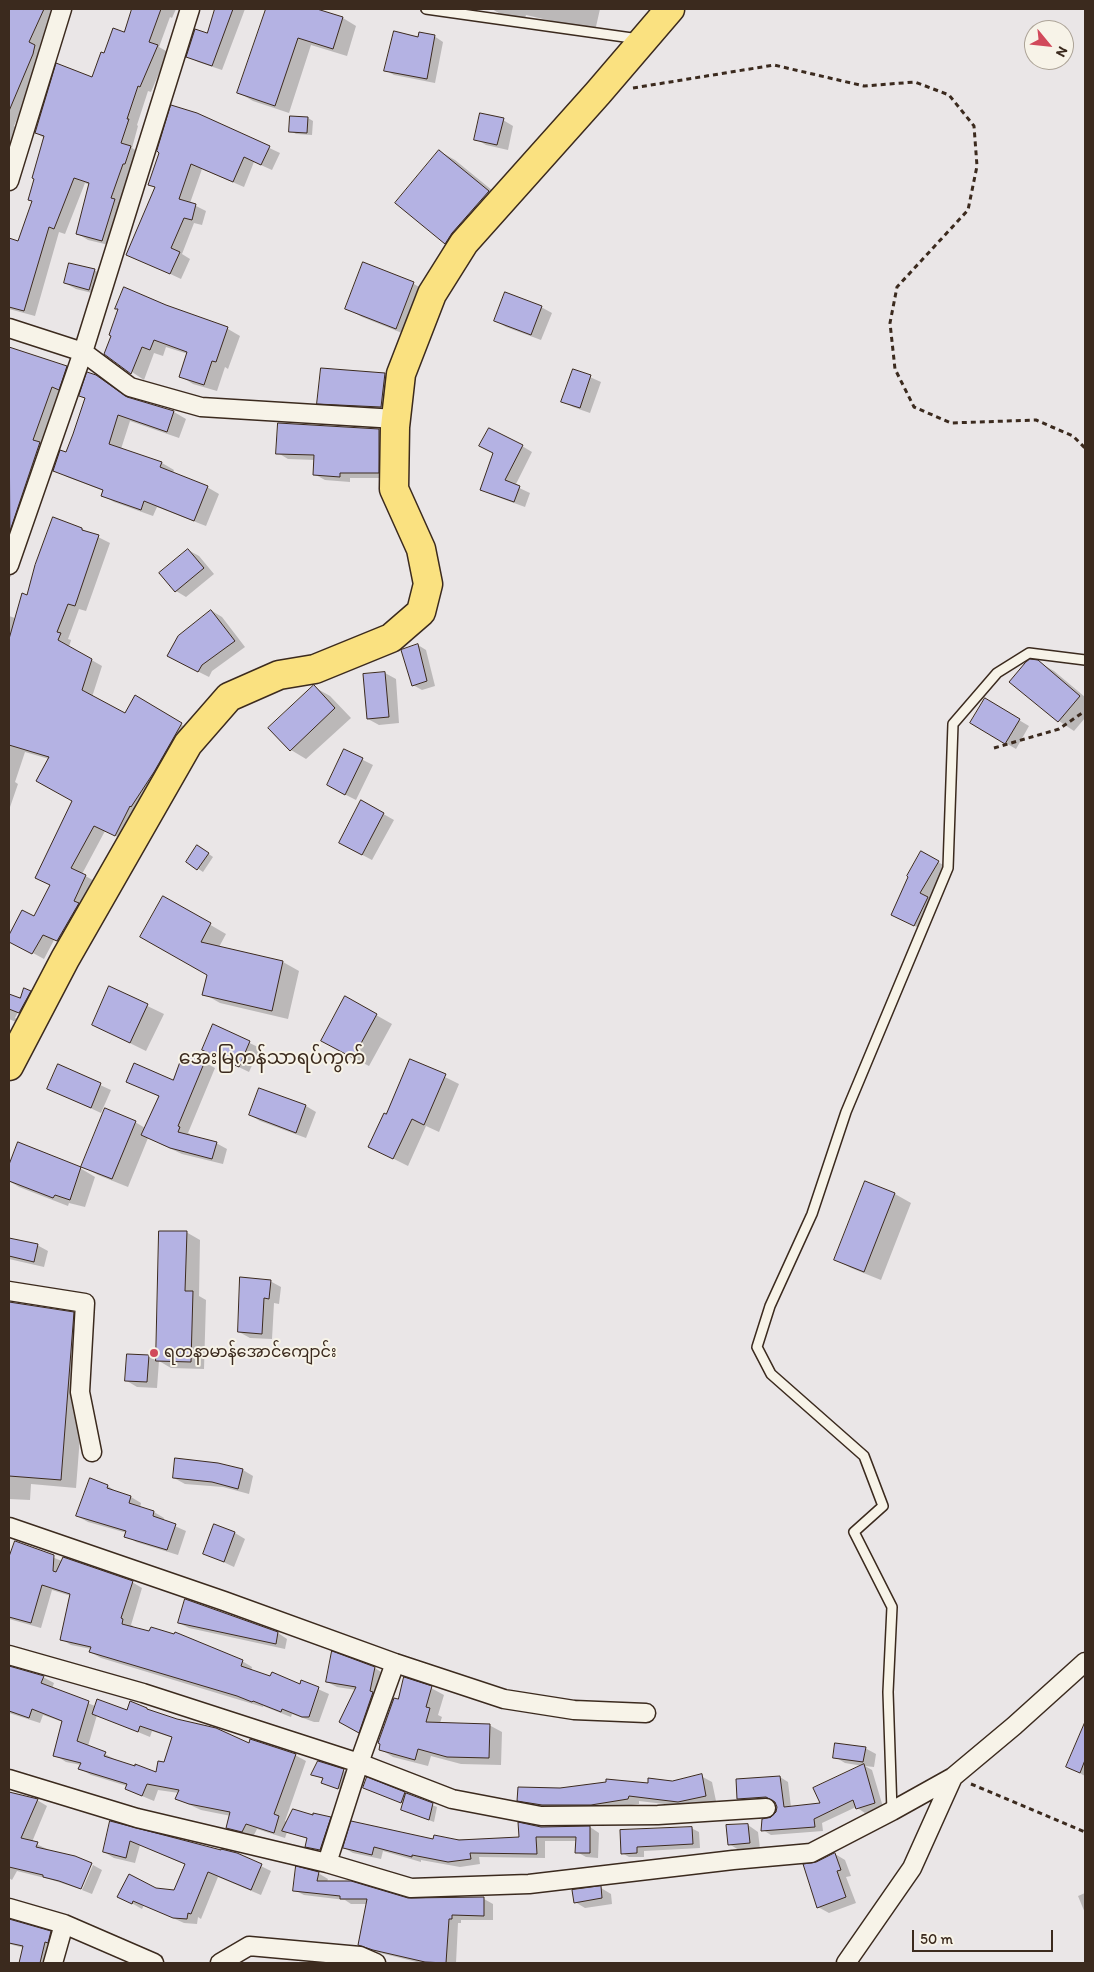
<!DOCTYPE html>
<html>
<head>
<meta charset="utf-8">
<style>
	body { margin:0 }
	#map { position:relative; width:1094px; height:1972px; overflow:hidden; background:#eae6e7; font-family:Itim,sans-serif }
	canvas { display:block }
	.frame { position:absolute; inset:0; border:10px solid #3b2a1e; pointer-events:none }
	.north { position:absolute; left:1024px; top:20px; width:50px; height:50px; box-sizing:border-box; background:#f7f3e8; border:1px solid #aca397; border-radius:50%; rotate:118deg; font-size:14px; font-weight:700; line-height:20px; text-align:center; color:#3b2a1e }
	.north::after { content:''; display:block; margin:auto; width:18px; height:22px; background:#d1495b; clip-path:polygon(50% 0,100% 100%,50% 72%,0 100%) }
	.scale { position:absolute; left:912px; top:1930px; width:141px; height:22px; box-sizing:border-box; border:2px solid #3b2a1e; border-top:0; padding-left:6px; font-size:15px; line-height:18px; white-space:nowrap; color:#3b2a1e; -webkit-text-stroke:4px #f7f3e8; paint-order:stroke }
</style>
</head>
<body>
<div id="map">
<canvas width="1094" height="1972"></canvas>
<div class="frame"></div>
<div class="north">N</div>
<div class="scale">50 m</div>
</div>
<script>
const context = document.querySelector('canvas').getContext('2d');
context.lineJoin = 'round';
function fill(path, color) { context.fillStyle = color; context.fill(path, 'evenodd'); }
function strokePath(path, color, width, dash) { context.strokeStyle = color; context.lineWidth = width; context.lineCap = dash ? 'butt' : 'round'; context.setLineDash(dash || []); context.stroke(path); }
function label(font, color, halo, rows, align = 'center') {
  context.font = font + ' Itim,"Noto Sans Myanmar",sans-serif'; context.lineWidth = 4; context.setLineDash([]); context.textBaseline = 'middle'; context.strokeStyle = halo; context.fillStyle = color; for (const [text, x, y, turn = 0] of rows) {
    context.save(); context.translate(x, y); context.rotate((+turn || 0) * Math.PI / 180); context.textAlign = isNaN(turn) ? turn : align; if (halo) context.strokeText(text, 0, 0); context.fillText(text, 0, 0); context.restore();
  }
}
const shadow = new Path2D(`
	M9 9H55L39 48 45 52 42 60 14 126 24 132 9 166Z
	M134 9H176L172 18 170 17 159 47 168 52 151 92 148 91 137 125 138 126 132 148 141 153 113 246 88 240 78 234 90 185 85 183 65 234 59 232 35 316 9 309V250L11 240 19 242 33 202 29 200 44 138 36 133 93 78 105 55 124 34Z
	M216 9H245L222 70 198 62 188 56 208 35Z
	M267 9H312L343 18 356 26 347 56 311 45 289 113 253 101 239 93Z
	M492 9H600L595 31 526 15 525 19 502 15Z
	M434 36 443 42 435 83 394 75 385 70 419 39Z
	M197 114 280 153 272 170 254 162 244 187 202 169 190 203 206 211 202 225 194 223 182 254 190 259 181 279 128 254 156 188 150 185Z
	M292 118H308L313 121 312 135 296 134 291 131Z
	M503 120 513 126 508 150 486 145 476 139Z
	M439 151 455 160 504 200 462 252 446 243Z
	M363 264 414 284 429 293 412 337 362 317 346 308Z
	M94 270 105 276 100 295 76 289 65 283Z
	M166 307 228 329 240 336 228 369 225 367 217 391 193 384 180 376 188 354 166 347 163 356 154 353 144 380 105 354Z
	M541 307 552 313 541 340 506 327 496 321Z
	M9 348 66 367 77 373 10 568 11 577 9 576Z
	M574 370 601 382 590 413 573 407 563 401Z
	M385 375 400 384 397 416 335 412 319 403Z
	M95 376 130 399 174 412 186 419 179 438 130 421 121 449 162 463 174 470 173 473 207 487 219 494 206 526 157 507 153 516 114 502 102 495 104 491 67 477 55 470 67 454Z
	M379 430 389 436V478H350V482L325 480 314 474 315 460 288 459 278 453Z
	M522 446 532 452 515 486 530 493 525 507 492 495 481 489Z
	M82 529 110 543 86 611 79 609 68 639 71 640 69 647 102 666 92 697 125 714 135 697 192 731 126 841 105 831 82 874 96 882 68 946 54 940 44 959 9 940V938L23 912 35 918 51 886 36 878 73 801 49 759 25 752 15 782 18 784 9 810V653L13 640 9 639V616L15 618 23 595 28 596Z
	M188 550 199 556 214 574 186 597 176 591Z
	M212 611 222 617 245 647 212 671 209 677 179 662Z
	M418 645 426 650 435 686 422 690 413 685Z
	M1038 662 1054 671 1085 697V718L1074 731 1059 721 1011 681Z
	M385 673 396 679 399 723 379 725 368 719 364 675Z
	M314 687 330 696 351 718 306 759 291 750Z
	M985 700 1029 726 1016 749 972 723Z
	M345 751 373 765 356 800 338 791Z
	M362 802 394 820 372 860 351 849Z
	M202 849 213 857 203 872 187 861Z
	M922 852 948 868 930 900 937 904 925 931 892 915Z
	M164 898 226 934 219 947 283 962 299 971 288 1019 220 1003 204 994 208 975Z
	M110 988 164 1014 146 1051 93 1025Z
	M30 992 38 997 27 1017 20 1014 27 1000H24L15 1018 17 1019 16 1022 9 1019V995L21 1000Z
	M376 1015 392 1024 369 1066 338 1050Z
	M214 1026 260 1048 249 1072 214 1055Z
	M411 1060 459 1084 439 1132 426 1126 408 1166 384 1154Z
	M204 1062 215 1068 188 1133 190 1134 189 1136 216 1143 227 1149 223 1164 182 1154 148 1138 128 1187 98 1175 82 1166 135 1122 145 1128 160 1097 138 1087 173 1081Z
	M58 1066 111 1090 101 1113 49 1089Z
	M260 1089 306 1106 316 1112 306 1138 260 1121 250 1115Z
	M18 1144 80 1168 95 1177 85 1207 69 1203 68 1206 19 1187 9 1181V1169Z
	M865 1182 895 1194 911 1203 881 1280 851 1268 835 1259Z
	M160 1232H186L200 1240 199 1296 206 1300 204 1369 171 1368 159 1361 157 1388 137 1387 127 1381 148 1356 157 1361Z
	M9 1239 37 1245 48 1251 44 1267 9 1259Z
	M270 1281 281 1287 279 1304 274 1303 272 1339 250 1338 239 1332Z
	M9 1302 73 1313 89 1322 76 1488 31 1484 30 1500 9 1499Z
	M218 1464 243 1470 253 1476 249 1494 223 1487 185 1484 174 1478Z
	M90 1480 108 1486 118 1493 131 1497 141 1503 140 1508 154 1512 164 1518 163 1521 186 1531 178 1555 136 1542 126 1536 127 1533 88 1522 77 1516Z
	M235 1533 245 1539 234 1567 204 1553Z
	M16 1543 62 1561 132 1582 142 1588 131 1625 133 1626V1628L242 1661 252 1667 251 1671 300 1685 302 1682 329 1694 319 1722H314L292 1714 291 1717 263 1706V1707L101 1658 90 1652 91 1649 71 1645 61 1639 71 1596 52 1590 41 1628 9 1619V1551L12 1552Z
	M179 1623 278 1633 287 1639 285 1649 189 1628Z
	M333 1653 375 1668 384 1674 368 1737 349 1727 356 1690 337 1687 327 1682Z
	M9 1666 43 1677 54 1683 52 1689 95 1706 128 1711 147 1709 250 1744 295 1755 306 1761 285 1821 288 1823 314 1817 330 1818 335 1821 325 1852 307 1846 308 1839 287 1832 285 1838 257 1829 253 1837 239 1834 228 1828 231 1816 201 1810 188 1804 177 1798 179 1793 158 1790 154 1801 137 1794 127 1788V1786L91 1775 80 1769 81 1765 66 1762 55 1755 63 1722 43 1715 40 1723 9 1713ZM97 1715 150 1737 152 1731 173 1738 165 1764 157 1774 115 1761 116 1760 105 1754 88 1746Z
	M431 1688 444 1695 438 1715 442 1717 440 1723 489 1725 502 1732 501 1765 461 1764 431 1756 428 1766 393 1757 380 1749 399 1701Z
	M1077 1744 1085 1747V1776L1068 1767Z
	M865 1748 876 1754 874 1767 865 1766 872 1770 883 1807 865 1813 856 1807 822 1823 823 1831 771 1835 763 1830 776 1814 778 1808 775 1801 747 1803 738 1798 780 1777 788 1782 791 1807 822 1804 863 1766 845 1763 835 1757Z
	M319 1762 349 1773 343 1790 327 1785 324 1779 312 1775Z
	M701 1776 712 1782 716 1801 690 1807 639 1801V1804L602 1809 553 1811 529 1806 518 1800 560 1789 672 1782Z
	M368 1779 437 1807 434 1822 407 1812 402 1810 404 1804 365 1787Z
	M9 1793 37 1800 47 1806 32 1842 47 1849V1851L90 1864 80 1889 49 1879 17 1871 12 1880 9 1878Z
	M111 1823 222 1852 236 1854 271 1871 261 1895 218 1877 201 1919 198 1917 197 1924 184 1923 144 1905 142 1909 119 1896 156 1889 175 1891 186 1865 140 1845 135 1863 114 1858 104 1852Z
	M748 1825 758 1832 760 1849 739 1850 729 1844Z
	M590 1827 599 1833 598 1858 586 1857 577 1852V1841H545V1858L479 1857 480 1864 460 1867 421 1860V1862L383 1851 381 1859 353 1853 344 1848 434 1840 520 1838 541 1828Z
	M691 1828 699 1832 700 1848 644 1851V1857H629L622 1853V1832Z
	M835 1854 845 1860 851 1876 846 1877 856 1903 829 1913 818 1907 816 1864Z
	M93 1865 102 1870 92 1894 82 1890Z
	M318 1873 328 1879 327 1882 408 1900 484 1899 493 1904V1920H461V1923H458L456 1963H421L368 1950 359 1944 367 1904H351L345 1900 304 1895 294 1890Z
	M601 1888 611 1894 612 1904 585 1908 575 1902Z
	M1085 1893V1913L1078 1896Z
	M9 1920 50 1932 58 1937 49 1963H20L24 1948 9 1944Z`);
const building = new Path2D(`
	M9 9H44L29 42 35 45 33 54 9 111Z
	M132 9H161L149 42 158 45 140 87 138 86 127 119H129L121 143 131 146 125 164H123L111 198 115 199 102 241 76 234 89 183 74 178 54 229 49 227 24 311 9 307V238L18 241 32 201 28 200 34 179 32 178 44 136 35 133 56 63 92 77 101 52 104 53 113 28 124 32Z
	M215 9H233L212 66 186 57 195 29 207 33Z
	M266 9H317L343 17 333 49 298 38 275 106 237 93Z
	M394 31 418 37 419 32 435 35 427 79 384 71Z
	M171 105 197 113 270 146 261 165 244 157 233 182 191 164 179 199 196 204 192 220 184 218 171 248 180 252 170 274 126 255 155 187 148 185 159 153 157 151Z
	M480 113 504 118 497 145 474 140Z
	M290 116 308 117 307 133 289 132Z
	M439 150 489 191 452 233 445 244 395 203Z
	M363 262 414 282 396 329 345 309Z
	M69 263 95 269 89 290 64 283Z
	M124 287 166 305 228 327 216 362 212 361 204 385 179 377 187 352 154 340 150 350 142 347 131 374 104 354 111 336 109 335 118 309H115Z
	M505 292 542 306 531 335 494 321Z
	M9 347 67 366 59 390 52 387 33 440 40 442 10 531Z
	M321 368 385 373 381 407 317 404Z
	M573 369 591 375 580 408 561 402Z
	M87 372 96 375 127 397 174 411 167 432 118 415 109 444 162 462 160 467 208 486 194 521 144 501 141 510 101 496 103 490 53 471 60 450 66 452 73 434 85 398 79 396Z
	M278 423 379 429V473H340V477L313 475 314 455 276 454Z
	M489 428 523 445 505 480 520 486 514 502 480 490 493 453 479 446Z
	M53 517 82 528V530L99 535 75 606 68 604 57 632 61 633 58 640 92 659 82 690 125 713 135 695 182 723 154 772 131 807 130 806 115 836 94 826 71 868 86 875 74 901 79 903 57 941 43 935 32 954 9 942V935L22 910 34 916 50 885 35 878 72 801 36 781 49 757 9 745V639L22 593 27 595 35 565Z
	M188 549 204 568 175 592 159 573Z
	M211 610 235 641 202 665 198 672 167 656 178 636Z
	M418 644 427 681 412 686 401 650Z
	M1030 659 1038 660 1080 696 1058 722 1009 682 1025 663Z
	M385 672 389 717 367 719 363 674Z
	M314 685 335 708 290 751 268 728Z
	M985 698 1020 719 1005 744 970 723Z
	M344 749 363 758 345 795 327 785Z
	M361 800 384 813 362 855 339 843Z
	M197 845 209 853 197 870 186 862Z
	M921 851 939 861 920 893 928 897 914 926 891 915 908 877 907 876Z
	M163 896 211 923 201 942 283 961 272 1011 202 995 207 975 140 937Z
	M109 986 148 1004 130 1043 92 1025Z
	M24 988 31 991 19 1013 9 1009V994L20 998Z
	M345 996 377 1014 353 1058 321 1041Z
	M213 1024 250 1041 239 1067 202 1050Z
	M184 1052 205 1061 178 1126 180 1127 178 1132 217 1142 212 1159 170 1148 141 1135 159 1096 126 1082 134 1063 173 1080Z
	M410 1059 446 1074 424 1125 412 1119 393 1159 368 1147 384 1113 386 1114Z
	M58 1064 101 1083 91 1108 47 1089Z
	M259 1088 306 1105 296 1133 249 1115Z
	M105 1108 136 1121 112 1179 81 1167Z
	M18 1142 81 1167 70 1200 55 1195 53 1198 9 1181V1165Z
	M865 1181 895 1193 864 1272 834 1260Z
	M159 1231H187L185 1291H193L191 1362 156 1361Z
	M9 1238 38 1244 34 1262 9 1256Z
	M240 1277 271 1280 269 1299 264 1298 262 1334 238 1332Z
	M9 1302 74 1312 61 1480 9 1476Z
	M127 1354 149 1355 147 1382 125 1381Z
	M175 1458 218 1463 243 1469 238 1489 212 1482 173 1478Z
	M90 1478 108 1485 107 1488 131 1496 129 1503 154 1511 153 1516 176 1524 167 1550 124 1537 126 1531 76 1516Z
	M214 1524 235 1532 224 1562 203 1554Z
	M15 1541 54 1555 53 1571 56 1572 63 1557 133 1581 121 1618 123 1619 122 1624 149 1631 151 1627 174 1634 175 1632 243 1660 241 1666 270 1676 272 1672 300 1684 301 1680 319 1687 309 1717H302L282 1709 281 1712 253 1701 252 1702 237 1696 89 1652 91 1647 60 1640 70 1594 42 1585 31 1623 9 1617V1557Z
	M185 1599 278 1632 276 1644 178 1623Z
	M332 1651 375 1667 370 1691 373 1692 359 1733 339 1722 356 1687 326 1682Z
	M9 1666 44 1676 41 1683 89 1701 77 1741 106 1752 104 1756 135 1766V1764L156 1772 158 1761 164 1762 172 1737 140 1726 138 1732 92 1714 97 1699 127 1710 130 1701 147 1708V1709L177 1719 216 1728 249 1743 250 1739 296 1754 274 1814 279 1816 274 1833 246 1824 242 1832 226 1828 230 1812 189 1804 175 1799 179 1790 147 1784 142 1796 125 1789 127 1784 78 1769 81 1763 53 1756 62 1721 32 1709 29 1718 9 1711Z
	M404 1677 432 1686 426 1707 430 1708 426 1722 490 1724 489 1758 447 1757 418 1749 415 1760 379 1750 380 1744 378 1743 394 1698 398 1699Z
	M1085 1722V1760L1080 1773 1066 1767Z
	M835 1743 866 1747 863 1762 833 1758Z
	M318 1761 344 1769 338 1789 321 1783 323 1778 311 1775Z
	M864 1764 875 1803 856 1809 853 1800 814 1819 815 1827 761 1831 762 1819 771 1817 776 1812 777 1807 775 1802 766 1797 737 1799 736 1779 780 1776 784 1807 820 1803 813 1788Z
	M702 1774 706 1796 678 1802 629 1796 628 1799 591 1805H542L517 1801 518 1787 560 1788 606 1782V1779L648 1783V1778L672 1781Z
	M367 1777 405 1792 401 1803 363 1788Z
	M9 1792 38 1799 21 1838 38 1842 36 1847 75 1856 92 1863 81 1889 59 1881 43 1877V1875L9 1867Z
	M406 1793 433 1803 429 1820 401 1810Z
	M293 1809 313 1815V1813L331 1817 320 1850 305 1847 307 1838 282 1831Z
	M110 1821 221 1850V1849L237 1853 262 1864 251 1890 208 1872 191 1914 188 1913 187 1919 173 1918 133 1901 132 1904 117 1897 129 1874 156 1888 174 1890 185 1864 130 1841 126 1858 103 1852Z
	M351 1821 433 1839 434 1835 459 1840 519 1837 518 1822 541 1827 590 1826V1853H575L576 1837H536L537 1854 470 1853 471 1859 448 1862 412 1855V1857L374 1847 372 1855 343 1848Z
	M748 1824 750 1843 728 1845 726 1825Z
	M692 1827 693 1844 637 1847V1853L621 1854 620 1830Z
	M835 1853 841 1870 837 1871 846 1897 817 1908 803 1864 816 1862Z
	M296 1866 319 1872 317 1881H351L408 1898 484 1897V1916L452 1915V1919H449L446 1963 425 1962 373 1950 358 1945 367 1899H340V1896L293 1891Z
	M601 1886 602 1898 574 1903 572 1890Z
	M9 1919 51 1931 48 1943 45 1942 40 1963H19L23 1946 9 1943Z`);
const path = new Path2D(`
	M633 88 774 65 864 86 915 82 949 95 974 126 977 166 968 210 897 287 890 323 895 369 914 407 951 423 1036 420 1073 436 1085 448
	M994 748 1059 729 1085 711
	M971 1784 1085 1832`);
const service = new Path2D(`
	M426 9 639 39
	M892 1811 888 1692 892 1607 854 1532 883 1506 864 1456 771 1374 757 1347 770 1306 812 1214 846 1112 948 868 953 724 997 673 1029 653 1085 660`);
const minor = new Path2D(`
	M9 181 62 9
	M9 328 83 352 130 387 201 407 396 419
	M9 565 83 352 190 9
	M9 1291 85 1303 80 1392 92 1452
	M9 1527 224 1601 395 1663 504 1699 574 1710 646 1713
	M9 1655 143 1693 359 1763 452 1799 541 1816 658 1815 766 1808
	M9 1779 137 1818 327 1863 411 1888 529 1884 733 1860 811 1853 892 1811 953 1777 1014 1726 1085 1662
	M327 1863 359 1763 395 1663
	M9 1908 64 1924 154 1963
	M53 1963 64 1924
	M220 1963 249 1946 360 1956 376 1963
	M846 1963 912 1868 953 1777`);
const trunk = new Path2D(`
	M9 1066 65 959 188 744 229 697 279 675 315 669 391 638 421 612 428 584 421 549 394 489 395 427 401 374 432 294 464 243 598 93 670 9`);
const markers = [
	[154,1353,5,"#d1495b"]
];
const poiNames = [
	["ရတနာမာန်အောင်ကျောင်း",164,1353]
];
const quarterNames = [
	["အေးမြကန်သာရပ်ကွက်",272,1059]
];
fill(shadow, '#0003');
fill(building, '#b4b2e3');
strokePath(building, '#3b2a1e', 1);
strokePath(service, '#3b2a1e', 12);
strokePath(minor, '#3b2a1e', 21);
strokePath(trunk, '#3b2a1e', 31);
strokePath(path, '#3b2a1e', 3, [5, 4]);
strokePath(service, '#f7f3e8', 9);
strokePath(minor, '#f7f3e8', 18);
strokePath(trunk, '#fae180', 28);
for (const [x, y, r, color] of markers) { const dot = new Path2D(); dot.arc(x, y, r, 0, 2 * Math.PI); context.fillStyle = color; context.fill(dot); strokePath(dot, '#f7f3e8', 2); }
label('16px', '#3b2a1e', '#f7f3e8', poiNames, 'left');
label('19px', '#3b2a1e', '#f7f3e8', quarterNames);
</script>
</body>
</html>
